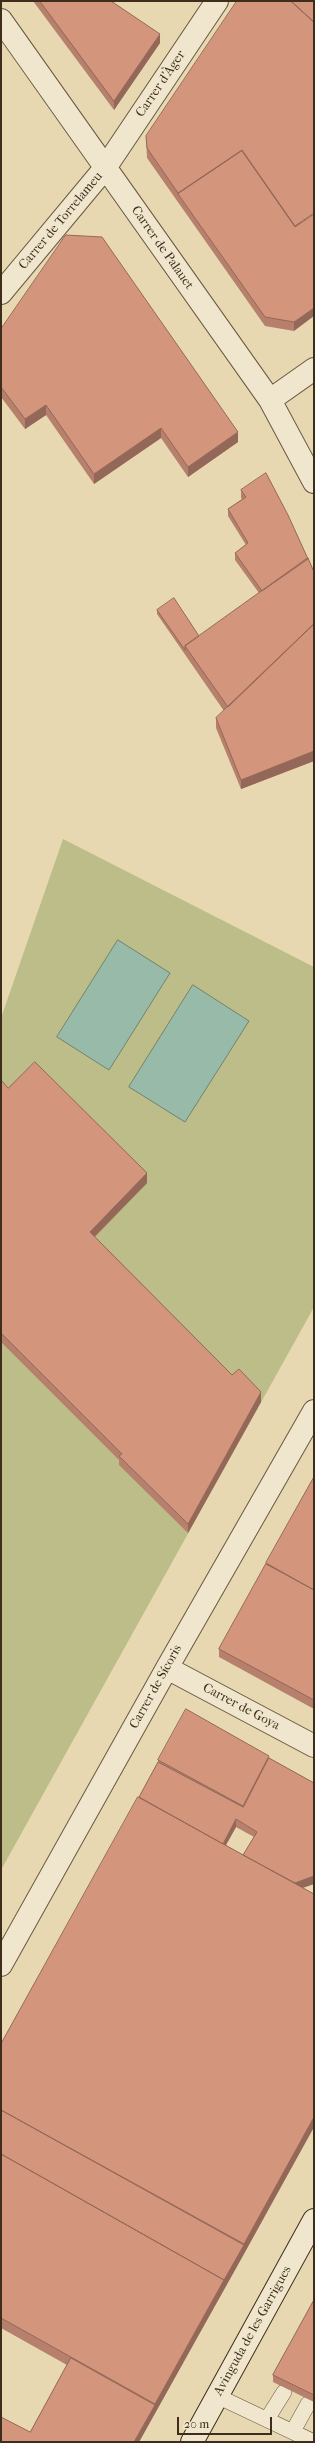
<!DOCTYPE html>
<html>
<head>
<meta charset="utf-8">
<style>
	body { margin:0 }
	#map { position:relative; width:315px; height:2443px; overflow:hidden; background:#e7d8b2; font-family:"IM FELL French Canon",serif }
	canvas { display:block }
	.frame { position:absolute; inset:0; border:2px solid #3d2d1a; pointer-events:none }
	.scale { position:absolute; left:177px; top:2417px; width:95px; height:18px; box-sizing:border-box; border:2px solid #3d2d1a; border-top:0; padding-left:5px; font-size:12px; line-height:14px; white-space:nowrap; color:#3d2d1a; -webkit-text-stroke:3px #efe6cd; paint-order:stroke }
</style>
</head>
<body>
<div id="map">
<canvas width="315" height="2443"></canvas>
<div class="frame"></div>
<div class="scale">20 m</div>
</div>
<script>
const context = document.querySelector('canvas').getContext('2d');
context.lineJoin = 'round';
function fill(path, color) { context.fillStyle = color; context.fill(path, 'evenodd'); }
function strokePath(path, color, width, dash) { context.strokeStyle = color; context.lineWidth = width; context.lineCap = dash ? 'butt' : 'round'; context.setLineDash(dash || []); context.stroke(path); }
function label(font, color, halo, rows, align = 'center') {
  context.font = font + ' "IM FELL French Canon",serif'; context.lineWidth = 3; context.setLineDash([]); context.textBaseline = 'middle'; context.strokeStyle = halo; context.fillStyle = color; for (const [text, x, y, turn = 0] of rows) {
    context.save(); context.translate(x, y); context.rotate((+turn || 0) * Math.PI / 180); context.textAlign = isNaN(turn) ? turn : align; if (halo) context.strokeText(text, 0, 0); context.fillText(text, 0, 0); context.restore();
  }
}
const green = new Path2D(`
	M63 839 314 967V1307L1 1870V1018Z`);
const water = new Path2D(`
	M118 940 170 973 109 1070 57 1037Z
	M193 985 249 1021 185 1122 129 1087Z`);
const service = new Path2D(`
	M217 2396 314 2442
	M267 2419 284 2392
	M293 2431 308 2404`);
const minor = new Path2D(`
	M1 20 270 400 314 482
	M1 293 105 168 217 1
	M270 400 314 369
	M167 1668 314 1746
	M1 1965 167 1668 314 1411`);
const secondary = new Path2D(`
	M192 2442 314 2220`);
const wall = new Path2D(`
	M33 1H111L160 43 114 110Z
	M314 1 294 331 265 326 147 158 146 136Z
	M1 329 238 442 188 477 161 438 94 484 46 415 25 429 1 397Z
	M241 490 308 559 314 572V761L241 789 216 728V718L224 711 157 614V610L199 636 259 593 235 560V553L246 545 228 516V509L242 499 241 498Z
	M1 1080 8 1088 147 1183 95 1237 232 1375 261 1402 188 1533 119 1465V1460L1 1342Z
	M314 1477V1709L219 1657V1649Z
	M269 1758 314 1783V1884L303 1888 314 1894V2127L139 2442H1L30 2432 67 2365 1 2328V2044L139 1797 158 1762V1760ZM236 1827 254 1837 243 1855 226 1845Z
	M314 2300V2402L273 2382V2375Z`);
const shadedWall = new Path2D(`
	M160 34V43L114 110V101Z
	M314 308V316L294 331V322Z
	M46 405V415L25 429V419Z
	M161 428V438L94 484V474Z
	M238 432V442L188 477V467Z
	M314 751V761L241 789V780Z
	M147 1173V1183L90 1241V1232Z
	M261 1392V1402L188 1533V1524Z
	M236 1819V1827L222 1852V1845Z
	M314 1876V1884L292 1891V1884Z
	M314 2117V2127L244 2254 139 2442H134Z`);
const building = new Path2D(`
	M40 1H111L160 34 114 101Z
	M237 1H291L314 22V213L295 226 242 150 178 193 147 148 146 136Z
	M291 1H314V22Z
	M242 151 295 227 314 214V308L294 322 265 317 178 194Z
	M66 235 102 237 238 432 188 467 161 428 94 474 46 405 25 419 1 387V329Z
	M266 473 288 515 308 559 262 591 235 553 248 543 228 509 246 497 241 490Z
	M308 558 314 572V624L228 707 185 646Z
	M174 598 199 636 185 646V650L157 610Z
	M314 624V751L241 780 216 718Z
	M35 1062 147 1173 90 1232 232 1375 239 1369 261 1392 188 1524 119 1456 122 1454 1 1333V1080L8 1088Z
	M314 1477V1590L266 1563Z
	M266 1564 314 1590V1700L219 1649Z
	M186 1709 269 1756 243 1806 158 1760Z
	M269 1758 314 1783V1876L295 1883 243 1855 257 1832 236 1819 223 1844 139 1797 158 1762 243 1807Z
	M138 1797 314 1894V2117L244 2244 1 2110V2044Z
	M1 2110 244 2245 224 2280 1 2154Z
	M1 2154 224 2280 155 2404 1 2318Z
	M314 2300V2395L273 2375Z
	M71 2358 155 2405 134 2442H1V2417L30 2432Z`);
const streetNames = [
	["Carrer d'Àger",161,84,-56],
	["Carrer de Torrelameu",61,221,-50],
	["Carrer de Palauet",162,248,55],
	["Carrer de Sícoris",156,1687,-61],
	["Carrer de Goya",241,1707,28],
	["Avinguda de les Garrigues",253,2331,-61]
];
fill(green, '#bcbd88');
fill(water, '#97bba8');
strokePath(water, '#73826f', 1);
strokePath(service, '#685840', 16);
strokePath(minor, '#685840', 24);
strokePath(secondary, '#3d2d1a', 24);
strokePath(service, '#efe6cd', 15);
strokePath(minor, '#efe6cd', 22);
strokePath(secondary, '#efe6cd', 22);
fill(wall, '#b6806c');
fill(shadedWall, '#946858');
fill(building, '#d4957d');
strokePath(building, '#946858', 1);
label('13px', '#3d2d1a', '#efe6cd', streetNames);
</script>
</body>
</html>
